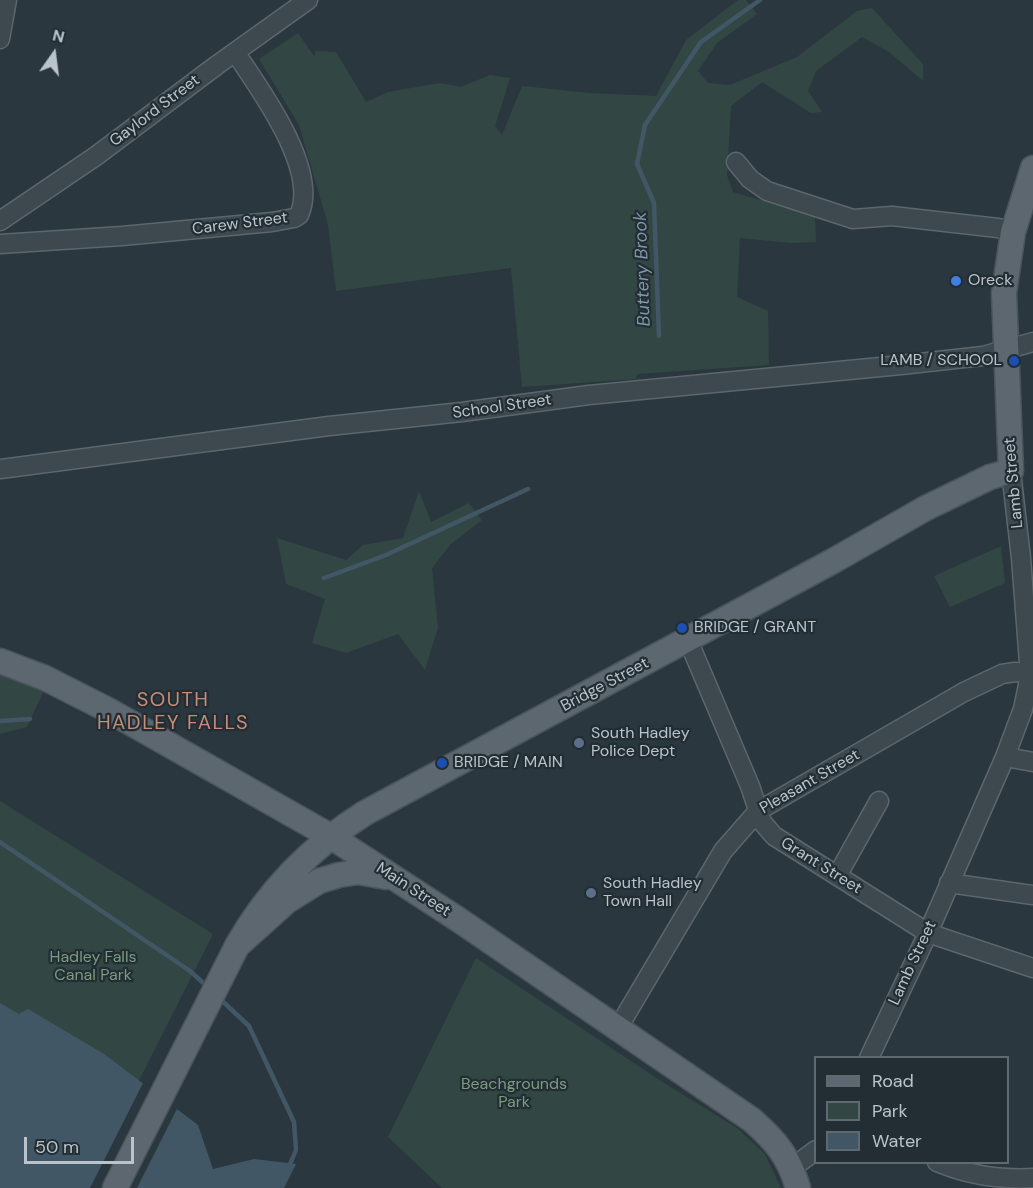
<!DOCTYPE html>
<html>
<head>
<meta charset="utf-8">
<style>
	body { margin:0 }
	#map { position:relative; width:1033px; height:1188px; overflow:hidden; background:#2a373f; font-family:"DM Sans",sans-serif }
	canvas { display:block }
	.legend { position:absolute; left:814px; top:1056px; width:195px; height:108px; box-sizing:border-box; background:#222d34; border:2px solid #5f6970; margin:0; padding:8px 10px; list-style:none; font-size:18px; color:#bac3c9 }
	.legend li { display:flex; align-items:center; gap:12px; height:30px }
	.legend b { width:30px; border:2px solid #5f6970 }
	.north { position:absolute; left:24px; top:24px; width:60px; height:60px; -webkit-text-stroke:4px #222d34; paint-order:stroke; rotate:14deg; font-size:16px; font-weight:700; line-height:24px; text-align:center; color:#bac3c9 }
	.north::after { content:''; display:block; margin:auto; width:21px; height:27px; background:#bac3c9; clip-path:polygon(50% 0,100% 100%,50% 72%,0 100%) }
	.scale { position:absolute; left:24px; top:1137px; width:110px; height:27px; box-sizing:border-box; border:3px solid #bac3c9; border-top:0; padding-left:8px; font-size:18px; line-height:21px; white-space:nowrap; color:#bac3c9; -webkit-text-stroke:4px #222d34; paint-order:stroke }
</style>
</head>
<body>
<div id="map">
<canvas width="1033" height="1188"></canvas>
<ul class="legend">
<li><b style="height:8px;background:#5c676f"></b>Road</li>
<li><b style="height:16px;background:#324743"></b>Park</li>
<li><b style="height:16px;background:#425765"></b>Water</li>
</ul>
<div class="north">N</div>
<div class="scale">50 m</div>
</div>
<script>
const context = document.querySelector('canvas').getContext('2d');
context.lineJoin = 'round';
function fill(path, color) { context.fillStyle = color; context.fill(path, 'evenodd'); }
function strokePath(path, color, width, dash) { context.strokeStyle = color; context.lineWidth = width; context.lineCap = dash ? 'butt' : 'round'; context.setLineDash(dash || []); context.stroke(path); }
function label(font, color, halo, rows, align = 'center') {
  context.font = font + ' "DM Sans",sans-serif'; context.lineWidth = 4.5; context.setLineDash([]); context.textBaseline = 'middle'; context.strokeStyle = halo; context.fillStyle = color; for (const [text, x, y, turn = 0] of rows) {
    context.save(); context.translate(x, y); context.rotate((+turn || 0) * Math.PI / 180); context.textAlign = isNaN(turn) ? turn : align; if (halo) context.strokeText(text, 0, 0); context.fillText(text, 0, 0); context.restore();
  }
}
const green = new Path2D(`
	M738 0H746L757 14 717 43 698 71 708 83 730 85 797 57 857 11 872 8 923 64V81L889 52 862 37 816 71 808 91 822 112 811 113 762 82 731 106 727 175 733 192 815 216 816 242 791 243 740 238 737 297 768 311 769 365 637 374 636 379 522 387 511 268 336 291 328 225 299 125 259 59 298 33 314 56 316 51 336 52 366 102 388 92 440 83 461 87 490 75 510 78 495 126 502 135 522 86 590 93 656 96 686 40Z
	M419 491 431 522 469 503 482 520 451 544 432 568 438 628 425 670 398 634 346 653 312 643 325 599 286 584 277 538 346 560 363 545 403 538Z
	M1001 546 1005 583 950 607 934 576Z
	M0 674 45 688 27 727 0 734Z
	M0 801 213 934 116 1126 0 1045Z
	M476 958 661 1081 737 1128 765 1154 781 1188H442L388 1137Z`);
const water = new Path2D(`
	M0 1003 19 1014 28 1009 104 1054 198 1125 213 1169 254 1159 296 1164 284 1188H0Z`);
const pier = new Path2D(`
	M144 1081 178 1107 137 1188H90Z`);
const stream = new Path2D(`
	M659 336 654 203 637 164 645 125 701 42 760 0
	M324 578 386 555 528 489
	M0 721 30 719
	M0 842 190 971 209 988
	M219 998 249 1026 294 1122 296 1150 288 1169`);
const minor = new Path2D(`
	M0 39 7 0
	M736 162 750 179 767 191 853 219 892 216 998 228 1013 232
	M0 221 96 156 217 65 308 0
	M0 244 122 236 272 222 294 218 299 215C320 170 259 88 235 52
	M0 469 329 426 462 412 589 395 901 365 983 356 1033 342
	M688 640 750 786 762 822 774 836 928 933 1033 968
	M1005 757 1033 762
	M837 876 879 801
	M949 883 1033 895
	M618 1028 723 851 758 811 964 692 1002 674 1015 672 1029 673
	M869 1058 928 933 1005 757 1023 709 1028 685 1029 663 1021 558 1011 471
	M937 1162C968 1175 1000 1180 1033 1178
	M792 1168 816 1150`);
const major = new Path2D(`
	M0 661 45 678 108 710 330 836 459 920 752 1120C776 1141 789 1157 798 1188
	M237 946C268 891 311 847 365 813L833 561 926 508 990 477 1011 471 1004 293 1013 232 1033 168
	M115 1188 237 946 287 901 319 881 339 875 358 872 386 877`);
const markers = [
	[956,281,6,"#3f7fe0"],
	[1014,361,6,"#1a4fb4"],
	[682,628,6,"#1a4fb4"],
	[579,743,6,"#5c6f8a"],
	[442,763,6,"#1a4fb4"],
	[591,893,6,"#5c6f8a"]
];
const streetNames = [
	["Gaylord Street",155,111,-37],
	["Carew Street",240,224,-7],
	["School Street",502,407,-8],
	["Lamb Street",1014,483,-95],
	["Bridge Street",605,685,-28],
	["Pleasant Street",810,782,-30],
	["Grant Street",821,866,32],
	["Main Street",413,890,33],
	["Lamb Street",913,963,-65]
];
const poiNames = [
	["Oreck",968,281],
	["LAMB / SCHOOL",1002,361,"right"],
	["BRIDGE / GRANT",694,628],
	["South Hadley",591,734],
	["Police Dept",591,752],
	["BRIDGE / MAIN",454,763],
	["South Hadley",603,884],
	["Town Hall",603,902]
];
const parkNames = [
	["Hadley Falls",93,958],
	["Canal Park",93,976],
	["Beachgrounds",514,1085],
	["Park",514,1103]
];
const waterNames = [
	["Buttery Brook",643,269,-92]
];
const quarterNames = [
	["SOUTH",173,701],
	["HADLEY FALLS",173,724]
];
fill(green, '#324743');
fill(water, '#425765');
fill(pier, '#2a373f');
strokePath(stream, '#425765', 4.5);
strokePath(minor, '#5c666c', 21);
strokePath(major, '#4a545b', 27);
strokePath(minor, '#3e484f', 18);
strokePath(major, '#5c676f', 24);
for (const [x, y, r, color] of markers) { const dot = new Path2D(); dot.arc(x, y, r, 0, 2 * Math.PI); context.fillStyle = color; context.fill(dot); strokePath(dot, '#222d34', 2); }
label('16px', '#bac3c9', '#222d34', streetNames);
label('16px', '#bac3c9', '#222d34', poiNames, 'left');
label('16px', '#7c9c7e', '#222d34', parkNames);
label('italic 18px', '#7f97a8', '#222d34', waterNames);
context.letterSpacing = '1.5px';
label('20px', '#c98c76', '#222d34', quarterNames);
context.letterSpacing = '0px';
</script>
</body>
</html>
